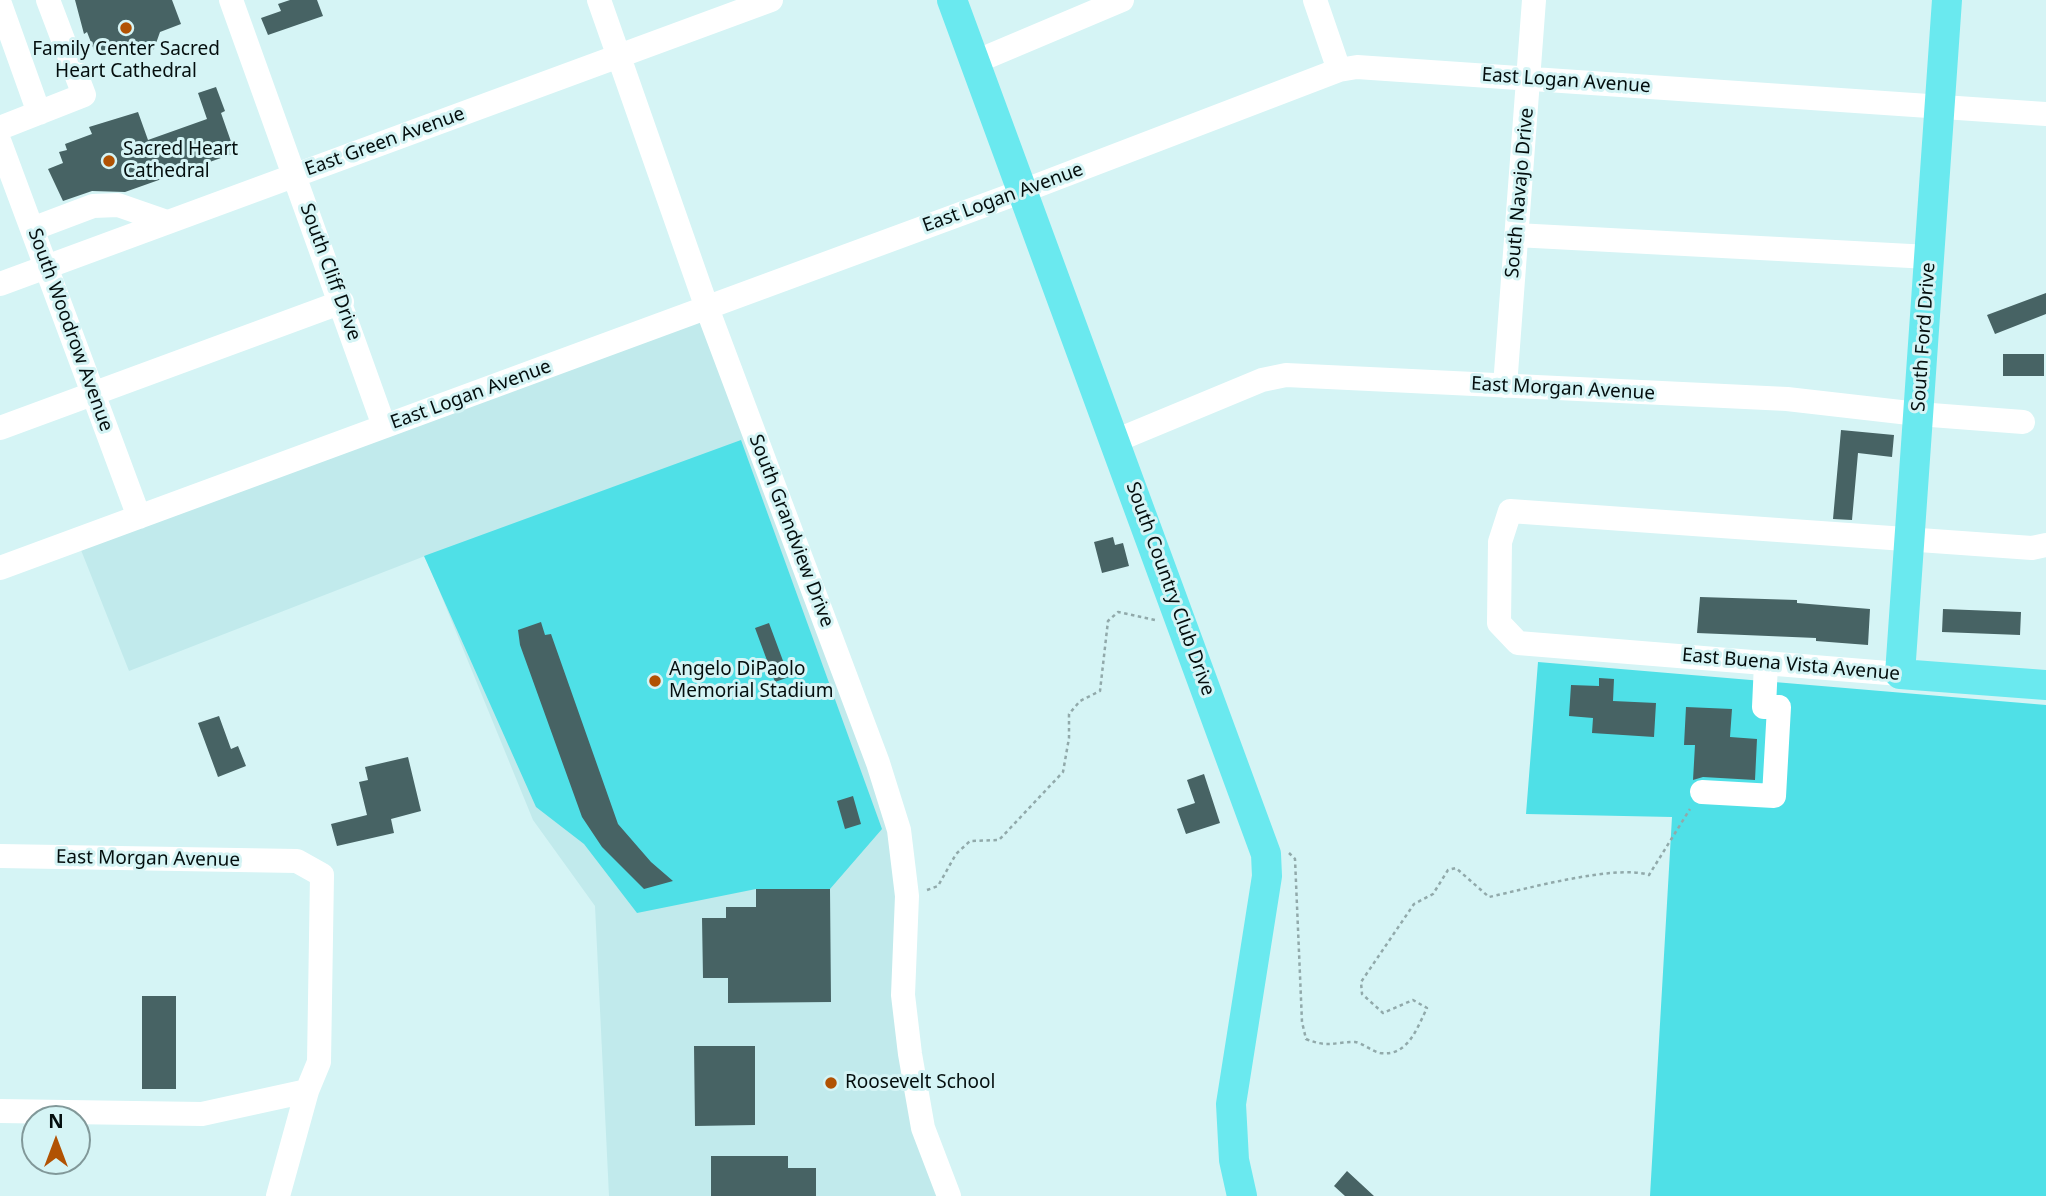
<!DOCTYPE html>
<html>
<head>
<meta charset="utf-8">
<style>
	body { margin:0 }
	#map { position:relative; width:2046px; height:1196px; overflow:hidden; background:#d5f4f5; font-family:"Noto Sans",sans-serif }
	canvas { display:block }
	.north { position:absolute; left:21px; top:1105px; width:70px; height:70px; box-sizing:border-box; background:#d5f4f5; border:2px solid #819899; border-radius:50%; rotate:0deg; font-size:19px; font-weight:700; line-height:28px; text-align:center; color:#040e0e }
	.north::after { content:''; display:block; margin:auto; width:24px; height:32px; background:#b15203; clip-path:polygon(50% 0,100% 100%,50% 72%,0 100%) }
</style>
</head>
<body>
<div id="map">
<canvas width="2046" height="1196"></canvas>
<div class="north">N</div>
</div>
<script>
const context = document.querySelector('canvas').getContext('2d');
context.lineJoin = 'round';
function fill(path, color) { context.fillStyle = color; context.fill(path, 'evenodd'); }
function strokePath(path, color, width, dash) { context.strokeStyle = color; context.lineWidth = width; context.lineCap = dash ? 'butt' : 'round'; context.setLineDash(dash || []); context.stroke(path); }
function label(font, color, halo, rows, align = 'center') {
  context.font = font + ' "Noto Sans",sans-serif'; context.lineWidth = 6; context.setLineDash([]); context.textBaseline = 'middle'; context.strokeStyle = halo; context.fillStyle = color; for (const [text, x, y, turn = 0] of rows) {
    context.save(); context.translate(x, y); context.rotate((+turn || 0) * Math.PI / 180); context.textAlign = isNaN(turn) ? turn : align; if (halo) context.strokeText(text, 0, 0); context.fillText(text, 0, 0); context.restore();
  }
}
const built = new Path2D(`
	M707 308 900 826 903 995 949 1196H609L595 906 533 820 425 556 129 671 77 540Z`);
const green = new Path2D(`
	M741 440 882 829 830 889H756L637 913 584 844 536 807 424 556Z
	M1538 662 2046 705V1196H1650L1672 817 1526 814Z`);
const building = new Path2D(`
	M75 0H172L181 24 160 32 154 49 138 56 113 49 96 55 87 32 84 34Z
	M290 0H317L323 16 268 35 261 18 281 11 278 4Z
	M216 87 225 111 221 113 235 153 125 192 92 191 63 201 48 169 63 163 59 152 67 150 65 144 92 134 89 127 138 112 148 140 207 119 198 93Z
	M2046 293V314L1995 334 1987 315Z
	M2003 354H2044V376H2003Z
	M1841 430 1894 435 1892 457 1858 453 1852 520 1833 519Z
	M1113 537 1115 545 1123 543 1129 566 1102 573 1094 542Z
	M1700 597 1797 600V603L1870 609 1868 645 1816 641V638L1697 633Z
	M1943 609 2021 612 2020 635 1942 632Z
	M541 622 545 635 551 634 618 824 651 862 673 881 644 889 602 847 582 817 520 645 518 630Z
	M769 623 789 677 775 682 755 628Z
	M1599 678 1614 679 1613 701 1656 703 1654 737 1592 733 1593 718 1569 716 1571 685 1599 686Z
	M1686 707 1732 709 1730 737 1757 739 1755 780 1703 777 1693 780 1695 745H1684Z
	M219 716 231 749 238 746 246 766 218 777 198 723Z
	M408 757 421 811 391 819 394 833 337 846 331 824 367 815 359 782 368 780 365 767Z
	M1204 774 1220 823 1186 834 1177 809 1195 803 1187 780Z
	M853 796 861 824 845 829 837 801Z
	M756 889H830L831 1002 728 1003V978H703L702 918H726V907H756Z
	M142 996H176V1089H142Z
	M694 1046H755V1125L695 1126Z
	M711 1156H788V1168H816V1196H711Z
	M1347 1171 1374 1196H1345L1334 1186Z`);
const path = new Path2D(`
	M1289 853 1295 859 1302 1022 1306 1039C1328 1048 1334 1042 1355 1042 1363 1043 1371 1051 1380 1053 1408 1057 1417 1028 1427 1008L1413 1000 1383 1013 1362 994 1361 982 1414 904 1433 894 1448 870 1456 868 1489 897C1526 889 1616 864 1649 875L1690 809
	M927 890 938 886 956 854 970 841 999 840 1063 772 1069 738V714L1080 701 1100 691 1108 621 1118 612 1155 620`);
const minor = new Path2D(`
	M231 0 384 426
	M599 0 707 308 878 763 899 830 907 896 903 995 910 1054 923 1128 949 1196
	M1315 0 1339 70
	M0 4 39 113
	M975 62 1122 0
	M0 128 84 95 48 0
	M0 143 139 517
	M32 229 93 206 118 205 167 222
	M1516 235 1929 257
	M0 284 771 0
	M1505 386 1534 0
	M0 428 342 302
	M1115 441 1262 380 1286 375 1787 399 1918 414 2023 422
	M0 568 1023 191 1339 70 1357 67 2046 114
	M1900 674 1518 643 1499 623 1500 542 1510 511 2032 548 2046 545
	M1702 792 1774 796 1779 707H1764L1766 663
	M0 856 297 861 322 875 319 1062 307 1091 278 1196
	M0 1111 202 1114 307 1091`);
const major = new Path2D(`
	M952 0 1266 854 1267 876 1231 1104 1234 1160 1242 1196
	M1947 0 1900 674 2046 685`);
const markers = [
	[126,28,7,"#b15203"],
	[109,161,7,"#b15203"],
	[655,681,7,"#b15203"],
	[831,1083,7,"#b15203"]
];
const poiNames = [
	["Family Center Sacred",126,50,"center"],
	["Heart Cathedral",126,72,"center"],
	["Sacred Heart",123,150],
	["Cathedral",123,172],
	["Angelo DiPaolo",669,670],
	["Memorial Stadium",669,692],
	["Roosevelt School",845,1083]
];
const streetNames = [
	["East Logan Avenue",1566,81,4],
	["East Green Avenue",385,142,-20],
	["South Navajo Drive",1520,193,-85],
	["East Logan Avenue",1003,198,-20],
	["South Cliff Drive",330,272,70],
	["South Woodrow Avenue",70,330,70],
	["South Ford Drive",1924,337,-86],
	["East Morgan Avenue",1563,389,3],
	["East Logan Avenue",471,395,-20],
	["South Grandview Drive",791,531,69],
	["South Country Club Drive",1170,589,70],
	["East Buena Vista Avenue",1791,665,5],
	["East Morgan Avenue",148,859,1]
];
fill(built, '#c1eaec');
fill(green, '#4fe0e7');
fill(building, '#476364');
strokePath(path, '#91a9aa', 2.5, [3.5, 3.5]);
strokePath(minor, '#fff', 24);
strokePath(major, '#6ae9ef', 30);
for (const [x, y, r, color] of markers) { const dot = new Path2D(); dot.arc(x, y, r, 0, 2 * Math.PI); context.fillStyle = color; context.fill(dot); strokePath(dot, '#d5f4f5', 2.5); }
label('19px', '#040e0e', '#d5f4f5', poiNames, 'left');
label('19px', '#040e0e', '#d5f4f5', streetNames);
</script>
</body>
</html>
